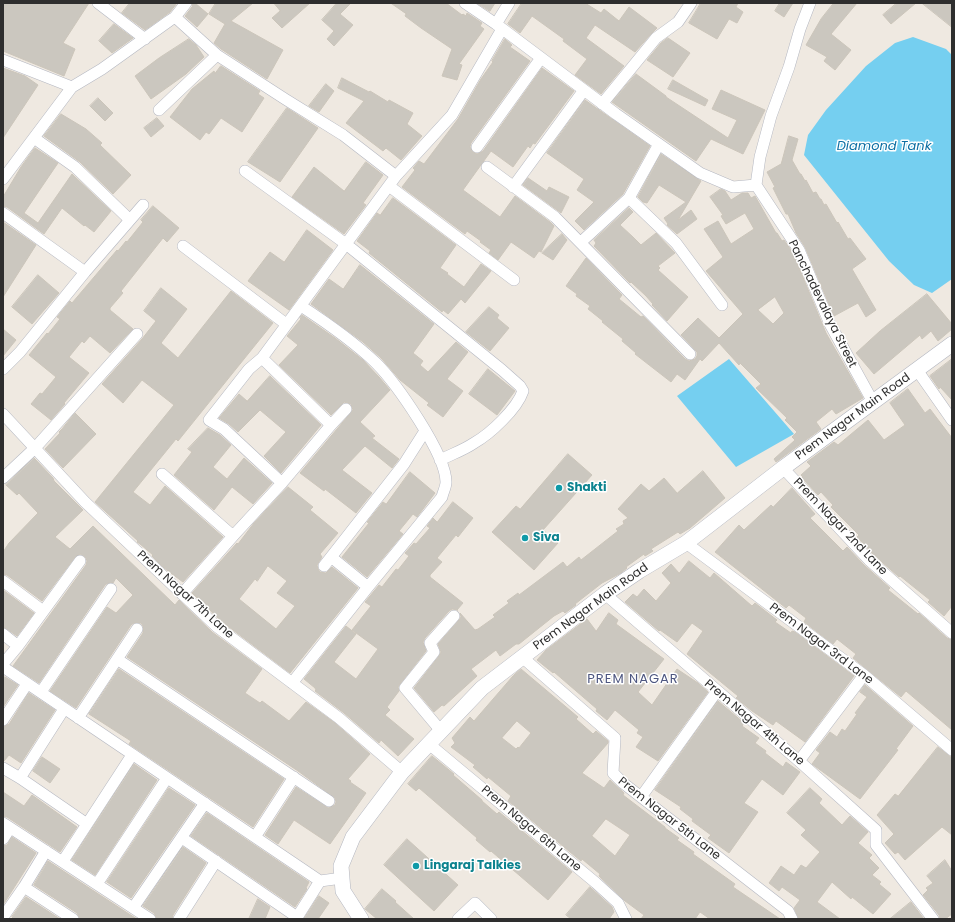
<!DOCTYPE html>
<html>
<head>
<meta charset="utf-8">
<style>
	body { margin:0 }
	#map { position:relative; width:955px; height:922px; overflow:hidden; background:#efe9e1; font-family:Poppins,sans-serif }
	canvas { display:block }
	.frame { position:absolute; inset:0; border:4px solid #2e2e2e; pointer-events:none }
</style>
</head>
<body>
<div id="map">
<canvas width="955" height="922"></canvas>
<div class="frame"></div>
</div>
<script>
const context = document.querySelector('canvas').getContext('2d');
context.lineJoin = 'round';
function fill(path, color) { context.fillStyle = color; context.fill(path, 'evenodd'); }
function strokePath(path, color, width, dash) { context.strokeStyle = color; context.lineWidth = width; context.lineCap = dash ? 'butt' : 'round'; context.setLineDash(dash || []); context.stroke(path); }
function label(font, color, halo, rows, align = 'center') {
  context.font = font + ' Poppins,sans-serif'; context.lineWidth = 3; context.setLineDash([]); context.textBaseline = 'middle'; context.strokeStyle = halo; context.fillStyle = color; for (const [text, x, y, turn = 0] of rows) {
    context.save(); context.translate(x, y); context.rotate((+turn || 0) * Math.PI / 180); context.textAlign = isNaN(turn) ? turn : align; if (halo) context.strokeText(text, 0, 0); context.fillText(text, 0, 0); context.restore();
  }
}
const water = new Path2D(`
	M913 37 946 49 952 55V279L932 293 914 285 889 261 804 155 808 135 826 110 866 66 895 43Z
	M729 359 794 434 736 467 677 396Z`);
const building = new Path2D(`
	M3 3H89L63 43 75 49 64 76 3 51Z
	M130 3H177L170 12 145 30 122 13Z
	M193 3H195L208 14 197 27 185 16 192 7Z
	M216 3H253L231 21 283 50 267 79 221 49 214 43 225 24 209 14Z
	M274 3H310L282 28 272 18 280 11Z
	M337 3H351L340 14 353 25 334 46 327 39 334 31 322 20Z
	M391 3H446L462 15 463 14 466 16 467 13 482 23 480 26 484 29 459 64 462 65 457 80 442 76 452 49 421 28 405 16 406 14Z
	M477 3H495L490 11Z
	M522 3H585L601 13 604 9 619 21 629 7 657 28 651 34 635 52 595 25 586 38 624 66 601 94 575 75 587 59 563 41 564 39 532 16 520 33 508 24Z
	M701 3H738L736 7 743 12 737 23 729 19 717 39 689 23Z
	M780 3H793L784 17 775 11Z
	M834 3H857L831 34 851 50 835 70 824 61 827 57 806 45 821 19Z
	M897 3H916L891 24 883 15Z
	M922 3H952V27Z
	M114 24 133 38 112 53 99 41Z
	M668 38 690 53 673 77 647 60 661 43Z
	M189 39 196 45 204 57 186 74 151 99 135 76 159 58Z
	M505 39 512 45 510 47 530 61 471 143 470 147 473 152 477 154 483 151 542 68 574 91 535 144 533 143 530 148 528 146 513 167 491 151 463 190 500 217 515 196 550 222 554 226 541 252 539 251 534 258 511 242 498 260 489 253 491 250 480 242 481 241 467 231 465 234 402 187 415 170 413 168 419 161 424 164 458 119 481 79 493 62 492 61Z
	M221 66 260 91 258 94 264 98 242 132 221 118 209 134 206 132 200 140 170 117 192 89 214 71 215 73Z
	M3 68 25 76 38 85 3 138Z
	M636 74 666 96V97L728 138 737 120 712 109 721 90 765 110 743 154 711 139 696 161 612 102Z
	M342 78 369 92 370 91 388 102 389 100 413 113 407 124 422 136 401 160 386 148 383 151 346 123 364 101 338 88Z
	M673 80 708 100 705 106 668 89Z
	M326 84 334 91 319 112 309 106Z
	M98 98 113 113 105 121 90 106Z
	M585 100 650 146 623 194 584 230 575 221 594 202 577 190 584 179 547 153Z
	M287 108 318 128 280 182 248 162Z
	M61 114 86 129 102 143 100 145 131 175 113 194 80 162 44 136Z
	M157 118 164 126 151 137 144 128Z
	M789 136 798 139 792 160 800 174H801L805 181 806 180 813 193 816 192 820 199H821L824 205 826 204 837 223 838 222 848 239 850 238 866 259 852 269 876 310 866 317 858 303 834 316 805 247 796 233 788 214H786L773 188 775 187 767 172 781 164Z
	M35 148 58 163 24 213 38 223 72 174 111 211 94 232 85 225 84 226 62 208 44 234 7 207 3 206V197L21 167Z
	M661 154 701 181 678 220 691 210 697 219 677 234 667 225 668 224 664 218 686 202 659 185 647 203 643 202 638 197Z
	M366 162 383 175 363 203 366 205 344 234 292 197 314 167 344 191Z
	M528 178 547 191 549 187 569 197 561 213 523 185Z
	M721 189 725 191 731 200 742 193H748L751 198 755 196 776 233H777L782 241 784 240 793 253 826 333 863 398 836 414 832 409 816 422 821 429 776 462 774 459 795 440 792 437 797 432 785 420 787 418 756 388 761 384 740 363 739 365 719 343 702 361 700 359 685 380 677 374 671 382 635 354 636 353 622 341 623 339 602 322 603 321 588 309 590 306 576 296 577 294 566 286 586 258 622 295 619 299 641 317 643 316 685 359 689 361 695 359 697 356V352L681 335 698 318 719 338 743 314 706 271 723 257 704 229 718 221 731 244 754 229 745 213 726 224 721 216 723 215 710 197ZM775 297 784 313 773 324 758 310Z
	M393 198 456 245 440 268 448 273 447 274 464 287 481 264 491 271 465 303 461 299 448 314 443 310 442 312 369 253 370 251 357 241 377 213 380 215Z
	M153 206 179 228 167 242 163 238 121 291 123 293 110 308V310L133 329 110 353 90 336 84 343 82 341 69 357 89 373 64 403 65 404 51 420 31 404 40 393 42 394 56 377 29 355 47 333 48 334 60 319 57 317 70 301 72 303 117 250 118 251 126 241 127 242 143 222 141 220Z
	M629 208 633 212 620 225 633 237 641 245 656 233 675 253 658 266 660 268 658 270 688 297 667 321 652 305 653 304 646 296 631 282 630 283 594 246 596 243 594 240Z
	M3 222 36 245 3 297Z
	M307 230 333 250 289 310 248 281 270 252 284 262Z
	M562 234 567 240 553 260 542 253Z
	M360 265 434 324 413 353 423 361 420 365 428 372 456 342 468 352 447 379 463 391 443 417 427 405 429 403 400 380 381 358 363 342 311 304 329 279 343 289Z
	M38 275 59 293 32 324 12 307Z
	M161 288 187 309 161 343 178 358 231 291 273 323 178 441 176 439 133 492 150 505 165 486 223 537 183 582 164 568 152 556 153 555 140 544 137 542 138 541 95 502 174 405 142 380 123 403 102 384 142 339 156 321 144 311Z
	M927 294 952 324V329L938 341 931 331 922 339 920 335 874 374 856 353 880 331Z
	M489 307 499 315 497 318 509 328 490 351 466 332Z
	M302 315 335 338 363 360 379 377 390 390 360 422 375 436 372 438 399 459 392 468 365 446 342 470 372 493 356 513 325 489 324 491 300 473 353 410 351 404 344 402 331 415 279 365 298 345 287 336 301 319 300 318Z
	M3 329 16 340 3 356Z
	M952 359V400L940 387 939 389 930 376Z
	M488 369 515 391 497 415 469 394Z
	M270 376 321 425 281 473 264 456 286 432 260 410 238 432 229 424 219 418 239 394 247 401Z
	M908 389 925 413 930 409 952 438V606L944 616 928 602 930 600 900 576 899 577 874 555 857 537 859 535 831 507 833 505 821 492 818 495 802 478 803 477 801 475 811 466 807 462 834 442 838 445 868 420 884 440 905 425 890 403Z
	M75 413 96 434 63 468 45 449 60 433 59 432 62 429Z
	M208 428 220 435 231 445 213 467 227 479 244 458 272 483 253 504 232 487 214 510 174 475 192 452 188 449Z
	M568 454 592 475 543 530 558 543 534 570 492 532 516 506 520 509Z
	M34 458 53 478 54 481 83 510 55 537 70 549 93 526 175 605 179 600 212 632 262 669 245 693 260 703 262 701 289 721 306 702 335 723 370 754 348 779 351 781 350 782 366 793 330 844 294 820 278 844 265 835 296 787 328 808 335 805 336 802 335 798 298 771 127 657 143 633V626L141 623H134L131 625 76 708 50 691 107 607 116 613 133 595 116 578 113 583H108L105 585 39 683 13 666 86 565 87 561 86 558 81 554 75 557 42 601 7 575 3 574V552L9 543 38 513 19 493 17 495 6 485Z
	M703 471 725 498 690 528 680 534 678 532 651 549 653 551 645 556 644 554 626 567 627 568 621 573 602 583 575 604 576 605 565 613 563 611 554 616 519 644H516L500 656 496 650 471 669 477 676 444 706 442 705 434 712 414 688 439 656 441 652 438 644 459 620 461 617 460 613 475 630 478 629 495 617 493 615 509 603 507 601 518 593 519 595 563 562 567 567 579 557 581 560 618 531 616 529 624 524 623 521 628 518 618 509 641 484 649 491 664 478 677 493Z
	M410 472 435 493 417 517 413 514 399 531 403 534 367 577 342 557 369 523 367 522 383 502 386 504Z
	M288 487 313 507 310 510 338 533 320 554 322 557 317 565 318 569 320 572 326 573 332 567 358 588 290 673 221 621 192 593 237 543 238 544 254 523ZM268 566 287 581 277 593 295 606 276 629 239 599 255 579 257 581Z
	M792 488 815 514 810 518 843 551 847 547 864 565 890 588 888 590 918 614 919 613 947 638 952 640V730L906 691 901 697 853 658 856 654 837 639 833 644 804 622 806 618 789 605 786 608 715 552 739 525 744 530 771 505 773 507Z
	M453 502 473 518 458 537 456 535 437 558 442 562 430 575V577L463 603 457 610H458L452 609 449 611 425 638 423 642 426 651 400 684 398 687 399 691 387 707 390 710 385 715 414 739 398 756 381 740 379 743 344 713 315 691 316 690 315 688 304 679 346 626 356 634 334 662 356 679 378 649 352 630 371 606 365 602 379 585 382 587 396 569 398 570 409 556 405 553 414 543 416 544 430 528 427 526 433 518 437 522Z
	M689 561 710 578 714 573 752 606 755 603 777 620 775 622 791 633 792 631 795 632 854 676 805 742 776 721 773 725 752 711 736 698 738 696 687 654 703 631 692 623 677 642 660 630 659 631 625 602 633 594 637 597 644 589 656 601 671 583 662 573 671 564 679 573Z
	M3 590 34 613 17 636 7 629 3 627Z
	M609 613 618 620 616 624 664 659 638 692 652 705 677 669 698 683 708 692 658 761 636 747 643 737 637 733 639 730 615 710 607 720 596 711 597 709 554 672 553 673 537 660 546 650 587 619 596 631Z
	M119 669 284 779 253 827 129 744 131 741 89 714Z
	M521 669 578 717 576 719 593 734 596 731 608 741V743L582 773 604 788 610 780 624 793 623 795 665 827V828L679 838 677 840 694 852 693 854 735 884 733 887 780 919H710L700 912 695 919H641L644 915 625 901 599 876 600 874 582 859 581 861 508 801 511 796 488 777 487 779 473 767 475 765 451 747 455 743 452 738 470 717 474 721 513 676ZM517 721 531 733 519 748 518 747 516 749 502 738ZM606 819 630 835 615 856 592 836Z
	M5 677 18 685 3 707V680Z
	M865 685 913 726 896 749 898 750 860 799 812 764 820 753 816 750 830 732 837 737 842 729 845 731 857 714 855 713 867 697 860 692Z
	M29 693 55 710 21 763 9 755 4 761H3V727L9 724Z
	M718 701 744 723 742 726 759 738 755 743 766 751 765 753 783 767 786 762 800 772 783 795 762 779 744 803 758 812 729 853 708 838 711 835 692 821 693 819 680 809 681 807 655 790Z
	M938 747 952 758V835L942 827 905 860 898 852 895 854 885 843 894 834 877 815 895 794 898 796Z
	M432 756 454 774 453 775 482 800V801L497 814 499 812 572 872 548 900 491 851 490 852 476 840 477 838 419 788 416 791 408 784Z
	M42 757 60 769 50 783 33 771Z
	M134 764 157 780 95 875 72 860Z
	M169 788 195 805 131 898 107 882Z
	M810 788 822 799 819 803 842 825 850 816 868 832 858 843 872 855 869 858 879 868 872 875 881 882 879 884 891 894 873 914 852 897 851 899 832 882 817 902 840 919H799L794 908 800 900 782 887 779 891 769 883 781 866 794 875 801 865 806 868 820 852 801 835 806 830 787 813Z
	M3 792 24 806 32 795 77 827 60 852 7 817 3 816Z
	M207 813 309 882 306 888 307 889 295 907 191 836Z
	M12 837 36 853 3 905V846L7 845Z
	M407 839 458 885 434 911 384 865Z
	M183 847 206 863 173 915 172 919H157L154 913 143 906Z
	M945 860 952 871V914L945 919H940L939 915 923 895 928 890 926 888 933 883 927 876Z
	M48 861 129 914 137 919H80L77 913 34 885Z
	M590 887 612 907 614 912 609 919H571L566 915Z
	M382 889 396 901 395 902 414 919H377L365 909Z
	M319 896 329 903 318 919H304Z
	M26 897 60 919H14L12 917Z
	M258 899 270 907 265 919H249Z
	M911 902 924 919H890Z`);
const street = new Path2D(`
	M98 3 145 39
	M465 3 496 24 616 114 700 173 733 187 756 185
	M810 3 800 29 789 67 771 116 760 157 756 185 799 250 830 324 873 402
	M175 17 217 55 285 99 343 135 396 176
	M496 24 509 3
	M3 60 72 87
	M602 104 656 38 678 22 691 3
	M159 110 217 55
	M34 138 75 167 130 220
	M659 144 629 198 676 243 722 305
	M477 147 541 58
	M487 167 555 217 690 354
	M245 171 346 244 502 370 520 386 523 391C517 409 490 434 474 443 464 450 452 454 440 460
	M3 179 72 87 102 69 169 21 175 17 186 3
	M389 186 514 280
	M513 187 584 90
	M3 213 85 272
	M581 242 629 198
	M183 246 286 324
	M262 358 331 425
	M3 369 20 352 85 272 143 205
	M917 370 952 420
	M3 414 85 502 216 626 339 718 402 772
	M783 468 869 560 952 633
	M162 474 233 536
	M3 478 35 448 137 334
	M282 483 224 429 209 420 249 369 262 358 396 176 452 115 502 29
	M686 543 864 675 952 750
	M331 557 368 587
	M324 566 404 464 425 431
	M3 581 43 611
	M182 594 233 536 282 483 331 425 346 409
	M605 594 799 761 876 830V845L933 919
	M3 634 18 646
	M522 657 615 738 613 773 623 783 788 911 792 919
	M117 659 329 801
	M3 664 18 646 80 561
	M3 667 320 881
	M292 683 368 587 442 497C443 492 446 487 446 482 446 454 396 383 376 363 353 341 327 323 301 306
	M41 692 111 589
	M78 718 137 629
	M3 720 27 684
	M441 731 405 688 434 652 430 643 454 616
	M429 744 596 883 618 903 626 919
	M799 761 864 675
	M3 768 20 778 87 824
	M20 778 64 709
	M641 797 717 691
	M3 823 150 919
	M255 837 294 777
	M182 838 297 917
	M3 839 10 828
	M63 861 132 755
	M97 884 167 778
	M24 887 73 919
	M133 908 205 803
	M3 917 24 887 46 851
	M179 919 216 861
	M296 919 320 881 342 878
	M458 919 475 903 491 919`);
const secondary = new Path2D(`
	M361 919 343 891 341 866 353 837 402 772 482 688 605 594 639 571 686 543 783 468 952 344`);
const markers = [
	[559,488,4,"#0f9aa8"],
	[525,538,4,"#0f9aa8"],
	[416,866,4,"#0f9aa8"]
];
const streetNames = [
	["Panchadevalaya Street",822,304,64],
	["Prem Nagar Main Road",853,417,-36],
	["Prem Nagar 2nd Lane",840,527,46],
	["Prem Nagar 7th Lane",185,595,42],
	["Prem Nagar Main Road",591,607,-36],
	["Prem Nagar 3rd Lane",821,644,37],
	["Prem Nagar 4th Lane",754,723,40],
	["Prem Nagar 5th Lane",669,819,38],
	["Prem Nagar 6th Lane",531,829,40]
];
const cultureNames = [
	["Shakti",567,488],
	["Siva",533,538],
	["Lingaraj Talkies",424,866]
];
const waterNames = [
	["Diamond Tank",884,147]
];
const neighbourhoodNames = [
	["PREM NAGAR",633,680]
];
fill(water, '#75cff0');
fill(building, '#cbc7bf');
strokePath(building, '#cbc5ba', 1);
strokePath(street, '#b4b7c1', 12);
strokePath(secondary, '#b4b7c1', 16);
strokePath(street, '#fff', 11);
strokePath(secondary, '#fff', 15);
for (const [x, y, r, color] of markers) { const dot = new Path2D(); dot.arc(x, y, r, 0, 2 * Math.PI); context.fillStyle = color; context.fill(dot); strokePath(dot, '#fff', 1.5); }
label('12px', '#2e2e2e', '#fff', streetNames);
label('bold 12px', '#0d838f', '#fff', cultureNames, 'left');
label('italic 13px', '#0d6fa3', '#fff', waterNames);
context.letterSpacing = '1px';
label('13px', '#4d5680', '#fff', neighbourhoodNames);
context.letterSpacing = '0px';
</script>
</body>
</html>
